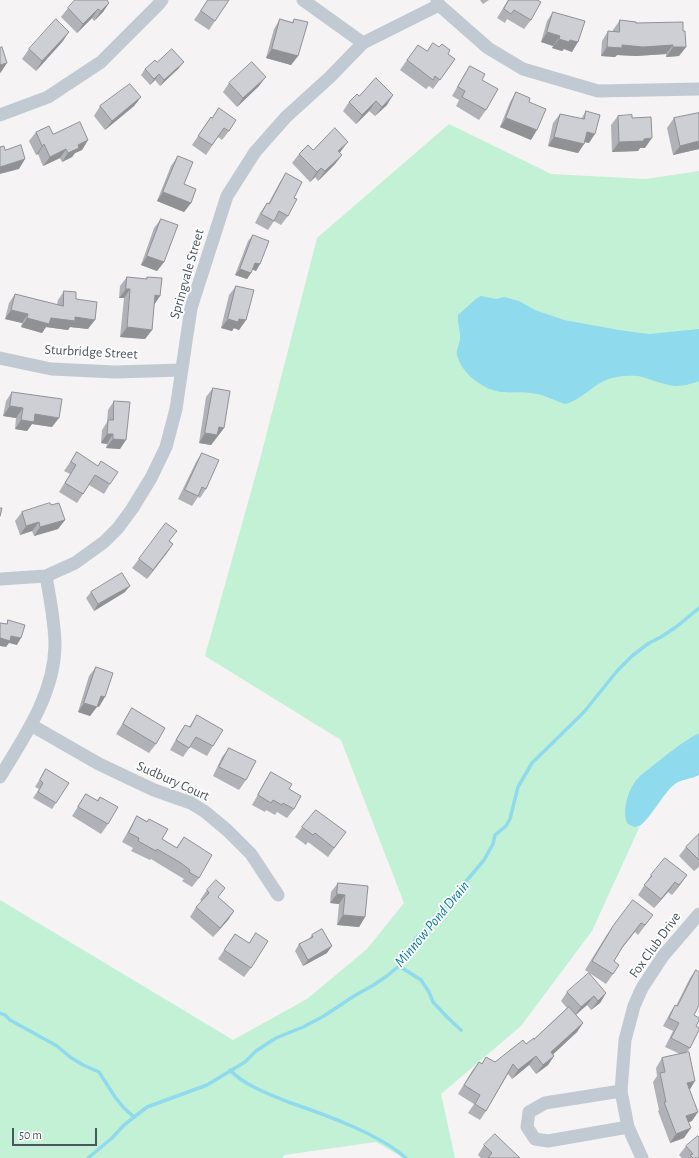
<!DOCTYPE html>
<html>
<head>
<meta charset="utf-8">
<style>
	body { margin:0 }
	#map { position:relative; width:699px; height:1158px; overflow:hidden; background:#f5f3f3; font-family:"Alegreya Sans",sans-serif }
	canvas { display:block }
	.scale { position:absolute; left:12px; top:1128px; width:85px; height:18px; box-sizing:border-box; border:2px solid #4a5661; border-top:0; padding-left:5px; font-size:12px; line-height:14px; white-space:nowrap; color:#4a5661; -webkit-text-stroke:3px #fff; paint-order:stroke }
</style>
</head>
<body>
<div id="map">
<canvas width="699" height="1158"></canvas>
<div class="scale">50 m</div>
</div>
<script>
const context = document.querySelector('canvas').getContext('2d');
context.lineJoin = 'round';
function fill(path, color) { context.fillStyle = color; context.fill(path, 'evenodd'); }
function strokePath(path, color, width, dash) { context.strokeStyle = color; context.lineWidth = width; context.lineCap = dash ? 'butt' : 'round'; context.setLineDash(dash || []); context.stroke(path); }
function label(font, color, halo, rows, align = 'center') {
  context.font = font + ' "Alegreya Sans",sans-serif'; context.lineWidth = 3.5; context.setLineDash([]); context.textBaseline = 'middle'; context.strokeStyle = halo; context.fillStyle = color; for (const [text, x, y, turn = 0] of rows) {
    context.save(); context.translate(x, y); context.rotate((+turn || 0) * Math.PI / 180); context.textAlign = isNaN(turn) ? turn : align; if (halo) context.strokeText(text, 0, 0); context.fillText(text, 0, 0); context.restore();
  }
}
const green = new Path2D(`
	M449 124 551 174 646 179 699 171V733L673 750 637 778V828L640 826 592 931 521 1026 441 1094 455 1158H402L400 1156 376 1142 284 1155 283 1158H0V900L233 1040 307 999 367 949 404 903 341 740 205 656 259 463 317 238Z`);
const water = new Path2D(`
	M481 296 496 299 504 297 508 298 519 301 535 310 564 320 619 330 649 334 699 329V381C691 384 683 386 675 386 664 385 653 380 642 377 634 375 625 376 617 377 595 380 585 399 565 404 553 400 543 394 530 393 519 391 507 394 496 391 480 387 461 372 457 355 456 350 459 345 460 340 461 332 457 323 458 315L477 298Z
	M699 733V775C692 779 682 779 675 784 664 791 646 827 636 827 633 827 630 825 627 823 622 810 628 790 637 779 640 775 646 771 651 767 666 755 682 742 699 733Z`);
const stream = new Path2D(`
	M399 966 421 980 429 992 433 1002 447 1017 461 1030
	M0 1013 5 1015 10 1020 57 1046 70 1057 83 1065 99 1072 115 1097 124 1108 133 1116
	M230 1070C243 1085 273 1096 291 1103 326 1115 379 1134 406 1158
	M88 1158 112 1138 124 1125 147 1107 207 1085 245 1062 256 1051 276 1038 303 1027 324 1016 354 996 372 986 387 976 400 965 416 938 440 915 452 898 484 860 493 844 495 835 506 826 510 819 518 787 532 763 584 712 617 671 632 656 649 643 661 637 676 627 699 608`);
const street = new Path2D(`
	M303 0 363 43
	M437 0 439 5 488 48 523 69 598 91 699 89
	M0 115 48 97 101 62 157 6 162 0
	M0 358 51 369 115 372 182 370
	M0 579 46 576 75 563 104 542 118 528 132 509 151 478 166 447 176 409 191 308 227 196 255 152 286 117 330 77 363 43 439 5
	M31 725 99 764 154 790 191 803 204 811 227 830 251 854 278 895
	M0 777C24 737 54 695 55 646 55 623 50 599 46 576
	M621 1091 545 1103 529 1112 527 1127 535 1139 548 1141 628 1127
	M642 1158 628 1127 621 1091 625 1040 634 1006 642 988 663 956 699 914`);
const wall = new Path2D(`
	M208 0 215 21 209 30 194 20Z
	M480 0H489L483 4Z
	M508 0H537L531 20 524 29 507 19 505 23 497 18Z
	M109 3 103 12 94 21 92 18 77 33 61 17 68 8Z
	M553 12 572 52 564 49 562 51 552 48 553 46 541 42 547 21Z
	M280 19 292 22 294 19 298 56 291 65 266 58 274 29Z
	M620 20 683 31 686 47 679 56 666 57V54L636 56 617 55 615 57 601 56 602 41 608 31 613 32V30Z
	M63 41 36 71 22 59 29 49Z
	M427 51 448 54 455 59 433 89 429 86 426 89 400 70 407 60Z
	M157 62 179 68 160 86 155 80 150 85 141 75 145 69Z
	M470 66 486 110 479 120 456 106 459 100 452 96 464 75Z
	M229 83 259 86 237 107 223 92Z
	M516 92 529 102 531 140 500 127 510 102Z
	M359 96 387 105 375 116 369 111 356 124 343 111 349 102Z
	M141 97 134 106 105 130 94 116 100 106Z
	M219 108 229 131 222 140 218 137 206 155 192 145 211 117 212 118Z
	M586 111 589 143 585 142 584 144 578 153 548 146 553 123 560 114 581 119Z
	M699 113V149L673 155 667 128 674 118Z
	M618 116 632 118 645 148H640L638 151 612 152 611 125Z
	M36 132 53 134 88 140 82 150 75 153 72 157 62 162 60 158 43 166 38 154 36 155 29 141Z
	M313 150 341 151 340 153 342 155 335 164 318 181 315 177 310 182 292 163 299 154Z
	M178 156 184 184 191 203 184 212 157 201 171 166Z
	M286 173 294 198 288 216 281 225 274 221 268 230 255 223 260 213 267 203 268 204 280 182Z
	M161 219 164 262 157 271 141 265 154 228Z
	M253 235 260 264 256 271 252 269 251 273 247 279 235 275 248 241Z
	M127 277 145 279 147 277 160 296 154 304 152 330 145 339 120 337 124 298H119L120 286Z
	M236 286 246 320 239 330 234 328 232 331 221 328 229 295Z
	M64 291 76 299 88 329 70 327 68 330 46 327 42 333 21 327 22 323 5 319 9 303 15 294 57 305 58 300Z
	M213 388 224 428 211 445 199 443 206 397Z
	M12 392 52 427 32 424 27 431 15 429 16 418 3 416 6 401Z
	M114 401 120 449 106 448 107 444 101 443 102 430 107 422 108 410Z
	M77 452 110 484 104 494 89 485 77 503 59 492 70 474 64 471Z
	M202 453 206 489 200 498 198 497 192 506 178 499 196 462Z
	M51 505 65 520 58 529 34 536 32 531 20 535 15 521 22 512Z
	M170 541 173 544 147 579 132 568 139 559Z
	M91 592H125L94 611 86 598Z
	M96 667 99 707 97 706 90 716 78 712 89 676Z
	M132 708 156 744 149 753 116 734 126 718Z
	M197 715 213 746 207 756 190 747 183 757 170 750 179 734 185 725 189 727Z
	M229 748 246 780 239 790 213 776 222 757Z
	M46 769 56 803 52 809 33 798 39 789 35 787Z
	M271 772 289 789 294 809 287 818 277 812 275 815 266 810 265 812 252 805 265 782Z
	M86 794 97 800 100 797 108 824 101 834 72 816Z
	M137 816 147 821 149 819 162 839 176 848 184 837 199 878 192 887 182 881 184 879 174 873 151 859 150 860 131 851 133 848 122 842 131 826Z
	M302 827 339 842 328 857 308 842 306 845 295 837Z
	M699 834V867L694 871 679 856 686 847Z
	M651 875H687L672 895 668 892 654 908 638 895Z
	M338 883 365 917 359 927 337 925 339 904 330 903 331 892Z
	M207 890 219 898 234 911 228 920 213 937 190 917 196 907 202 901 200 900Z
	M653 915 638 935 635 932 620 951 614 961 613 974 606 984 585 970 606 936 613 926Z
	M256 933 251 968 244 977 218 959 235 934 249 943Z
	M312 935 327 953 303 966 295 951 299 944 309 939Z
	M696 970 694 1015 696 1026 690 1048 686 1053 690 1089 692 1121 688 1122 684 1138 670 1143 658 1111 659 1110 653 1082 657 1076 656 1068 662 1058 680 1054 665 1047 673 1031 663 1026 670 1013 675 1005 676 1006 690 978Z
	M567 992 606 993 600 1003 591 1010 587 1005 576 1015 583 1023 577 1032 553 1054 554 1056 548 1065 536 1074 529 1065 512 1079 508 1074 486 1111 480 1120 468 1113 474 1104 458 1094 472 1071 479 1062 482 1063 486 1057 495 1062 534 1039 567 1008 561 1001Z
	M484 1145 520 1158H481L478 1155Z
	M686 1146 699 1158H682L679 1155Z`);
const shadedWall = new Path2D(`
	M109 3 103 12 94 21 101 11Z
	M98 9 92 18 77 33 83 24Z
	M69 32 63 41 36 71 42 61Z
	M547 32 560 36 553 46 541 42Z
	M559 39 570 40 578 42 572 52 564 49 562 51 552 48Z
	M622 45H673L666 54 636 56 617 55 615 57 601 56 607 47Z
	M673 47H686L679 56 666 57Z
	M272 49 298 56 291 65 266 58Z
	M184 62 179 68 160 86 164 80Z
	M7 63 1 72 0 73V65Z
	M159 74 155 80 150 85 154 79Z
	M266 77 259 86 237 107 243 98Z
	M393 95 387 105 375 116 382 107Z
	M141 97 134 106 105 130 112 121Z
	M376 101 369 111 356 124 362 115Z
	M506 118 537 130 531 140 500 127Z
	M587 132 595 134 589 143 580 141Z
	M554 137 584 144 578 153 548 146Z
	M652 138 645 148H640L638 151 612 152 619 142 644 139Z
	M88 140 82 150 75 153 72 157 62 162 68 153 78 145Z
	M699 141V149L673 155 680 146Z
	M348 142 341 151 332 161 338 151Z
	M44 144 38 154 36 155 42 146Z
	M66 149 60 158 43 166 50 157Z
	M342 155 335 164 318 181 325 171Z
	M25 159 19 169 0 174V167Z
	M321 168 315 177 310 182 317 172Z
	M163 192 191 203 184 212 157 201Z
	M147 256 164 262 157 271 141 265Z
	M255 263 260 264 256 271 251 269Z
	M240 269 251 273 247 279 235 275Z
	M126 289H130L124 298H119Z
	M155 295 160 296 154 305Z
	M11 310 28 314 22 323 5 319Z
	M75 317 95 320 88 329 70 327 68 330 46 327 42 333 21 327 27 318Z
	M228 319H239L246 320 239 330 234 328 232 331 221 328Z
	M127 327 152 330 145 339 120 337Z
	M10 406 23 408 16 418 3 416Z
	M35 414 59 418 52 427 32 424 27 431 15 429 21 420Z
	M219 427 224 428 211 445 199 443 205 433Z
	M107 434H113L107 444 101 443Z
	M113 439 126 440 120 449 106 448Z
	M65 520 58 529 34 536 40 527Z
	M39 522 32 531 20 535 26 526Z
	M173 544 167 553 147 579 153 570Z
	M130 586 125 592 94 611 98 604Z
	M11 636 21 638 17 645 9 643 6 647 0 646V638Z
	M101 696 105 697 99 707 94 705Z
	M84 703 97 707 90 716 78 712Z
	M687 875 680 885 672 895 679 885Z
	M675 882 668 892 654 908 661 899Z
	M337 894 345 895 339 904 330 903Z
	M234 911 228 920 213 937 220 928Z
	M343 915 365 917 359 927 337 925Z
	M332 946 327 953 303 966 308 960Z
	M606 993 600 1003 591 1010 598 1001Z
	M594 996 587 1005 574 1016 581 1007Z
	M583 1023 577 1032 545 1062 551 1052Z
	M536 1056 529 1065 512 1079 518 1070Z
	M554 1056 548 1065 536 1074 543 1065Z
	M695 1081 689 1091 687 1083Z
	M698 1112 692 1121 679 1126 686 1116Z
	M691 1128 684 1138 670 1143 676 1134Z`);
const building = new Path2D(`
	M75 0H107L109 3 101 11 98 9 83 24 68 8Z
	M208 0H229L215 21 201 11Z
	M509 0H537L541 2 531 20 514 10 511 14 504 9Z
	M553 12 585 21 578 42 570 40 569 42 559 39 560 36 547 32Z
	M56 19 69 32 42 61 29 49Z
	M280 19 293 23 294 19 308 22 298 56 272 49Z
	M620 20 636 22V23L683 22V31H685L686 47H673V45L643 47 622 45V48L607 47 608 31 619 32Z
	M433 43 439 47 442 44 450 50 448 54 455 59 440 80 435 76 433 80 407 60 418 45 427 51Z
	M2 47 7 63 0 65V48Z
	M172 49 184 62 164 80 159 74 154 79 145 69 155 60 157 62Z
	M252 62 266 77 243 98 229 83Z
	M470 66 485 74 482 80 498 89 486 110 462 97 465 91 458 87Z
	M376 78 393 95 382 107 376 101 362 115 349 102 357 94 359 96Z
	M130 84 141 97 112 121 100 106Z
	M516 92 530 98 529 102 546 109 537 130 506 118Z
	M219 108 236 120 229 131 224 128 212 145 198 136 211 117 212 118Z
	M586 111 600 115 595 134 587 132 584 144 554 137 560 114 584 119Z
	M699 113V141L680 146 674 118Z
	M632 115V118L651 117 652 138 644 139V141L619 142 618 116Z
	M80 122 88 140 78 145 79 148 68 153 66 149 50 157 44 144 42 146 36 132 49 126 53 134Z
	M335 128 348 142 338 151 342 155 325 171 321 168 317 172 299 154 308 145 313 150Z
	M21 145 25 159 0 167V147L4 146 5 150Z
	M178 156 193 162 184 184 196 189 191 203 163 192Z
	M286 173 302 182 294 198 297 199 288 216 279 211 274 221 261 214 267 203 269 204Z
	M161 219 178 225 164 262 147 256Z
	M253 235 269 241 260 264 255 263 251 273 240 269Z
	M127 277 147 279V277L162 278 160 296 155 295 152 330 127 327 130 289H126Z
	M236 286 254 290 246 320 239 319 238 322 228 319Z
	M64 291 76 292V299L97 302 95 320 75 317V321L51 318 49 324 27 318 28 314 11 310 15 294 63 306Z
	M213 388 230 391 224 428 219 427 217 435 205 433Z
	M12 392 62 399 59 418 35 414 34 422 21 420 23 408 10 406Z
	M114 401 130 402 126 440 113 439V434H107L108 420H113Z
	M77 452 98 466 101 461 118 472 110 484 95 475 83 494 65 483 76 465 71 462Z
	M202 453 219 460 206 489 202 487 198 496 185 490Z
	M50 503 51 505 59 503 65 520 40 527 39 522 26 526 22 512Z
	M0 508H2L0 516Z
	M166 523 177 531 169 541 173 544 153 570 139 559Z
	M122 573 130 586 98 604 91 592Z
	M8 620 25 625 21 638 11 636 10 641 0 638V623L7 624Z
	M96 667 113 673 105 697 101 696 97 707 84 703Z
	M132 708 165 728 156 744 123 724Z
	M197 715 223 730 213 746 196 737 189 748 176 740 185 725 190 727Z
	M229 748 256 761 246 780 219 767Z
	M46 769 69 783 56 803 38 792 43 783 40 780Z
	M271 772 292 784 289 789 301 796 294 809 283 803 282 805 273 800 271 803 258 795Z
	M86 794 98 801 100 797 118 807 108 824 78 807Z
	M316 810 346 832 334 848 315 833 313 835 302 827Z
	M137 816 147 822 149 819 168 829 162 839 177 848 184 837 212 855 199 878 189 872 190 870 181 863 157 849 156 851 138 841 139 838 129 833Z
	M699 834V860L686 847Z
	M665 858 687 875 679 885 675 882 661 899 644 885 652 876 651 875Z
	M216 880 225 888 218 897 234 911 220 928 196 907 209 893 207 890Z
	M338 883 368 886 365 917 343 915 345 895 337 894Z
	M633 900 653 915 645 925 641 923 623 946 614 961 619 965 613 974 592 961 613 926Z
	M322 929 332 946 308 960 299 944 313 937 312 935Z
	M256 933 268 941 251 968 224 950 235 934 249 943Z
	M696 970 699 972V1005L694 1015 699 1018V1021L696 1026 699 1028V1030L690 1048 671 1038 679 1023 669 1018 675 1005 677 1006Z
	M589 973 606 993 598 1001 594 996 581 1007 567 992Z
	M569 1007 583 1023 551 1052 554 1056 543 1065 536 1056 518 1070 513 1064 486 1111 475 1104 480 1095 464 1085 479 1062 482 1064 486 1057 495 1062 523 1040 526 1044 534 1038V1039Z
	M689 1052 695 1081 687 1083 698 1112 686 1116 691 1128 676 1134 664 1102H666L660 1073 665 1072 662 1058Z
	M495 1134 520 1158H488L492 1153 484 1145Z
	M698 1136 699 1137V1158H693L690 1155 693 1154 686 1146Z`);
const streetNames = [
	["Springvale Street",187,274,-74],
	["Sturbridge Street",91,352,3],
	["Sudbury Court",173,781,24],
	["Fox Club Drive",655,945,-54]
];
const waterNames = [
	["Minnow Pond Drain",432,924,-50]
];
fill(green, '#c3f1d5');
fill(water, '#90daee');
strokePath(stream, '#90daee', 3.5);
strokePath(street, '#c1cad2', 13);
fill(wall, '#b0b2b7');
fill(shadedWall, '#909195');
fill(building, '#cdcfd5');
strokePath(building, '#909195', 1);
label('14px', '#4a5661', '#fff', streetNames);
label('italic 15px', '#0c7c9b', '#fff', waterNames);
</script>
</body>
</html>
